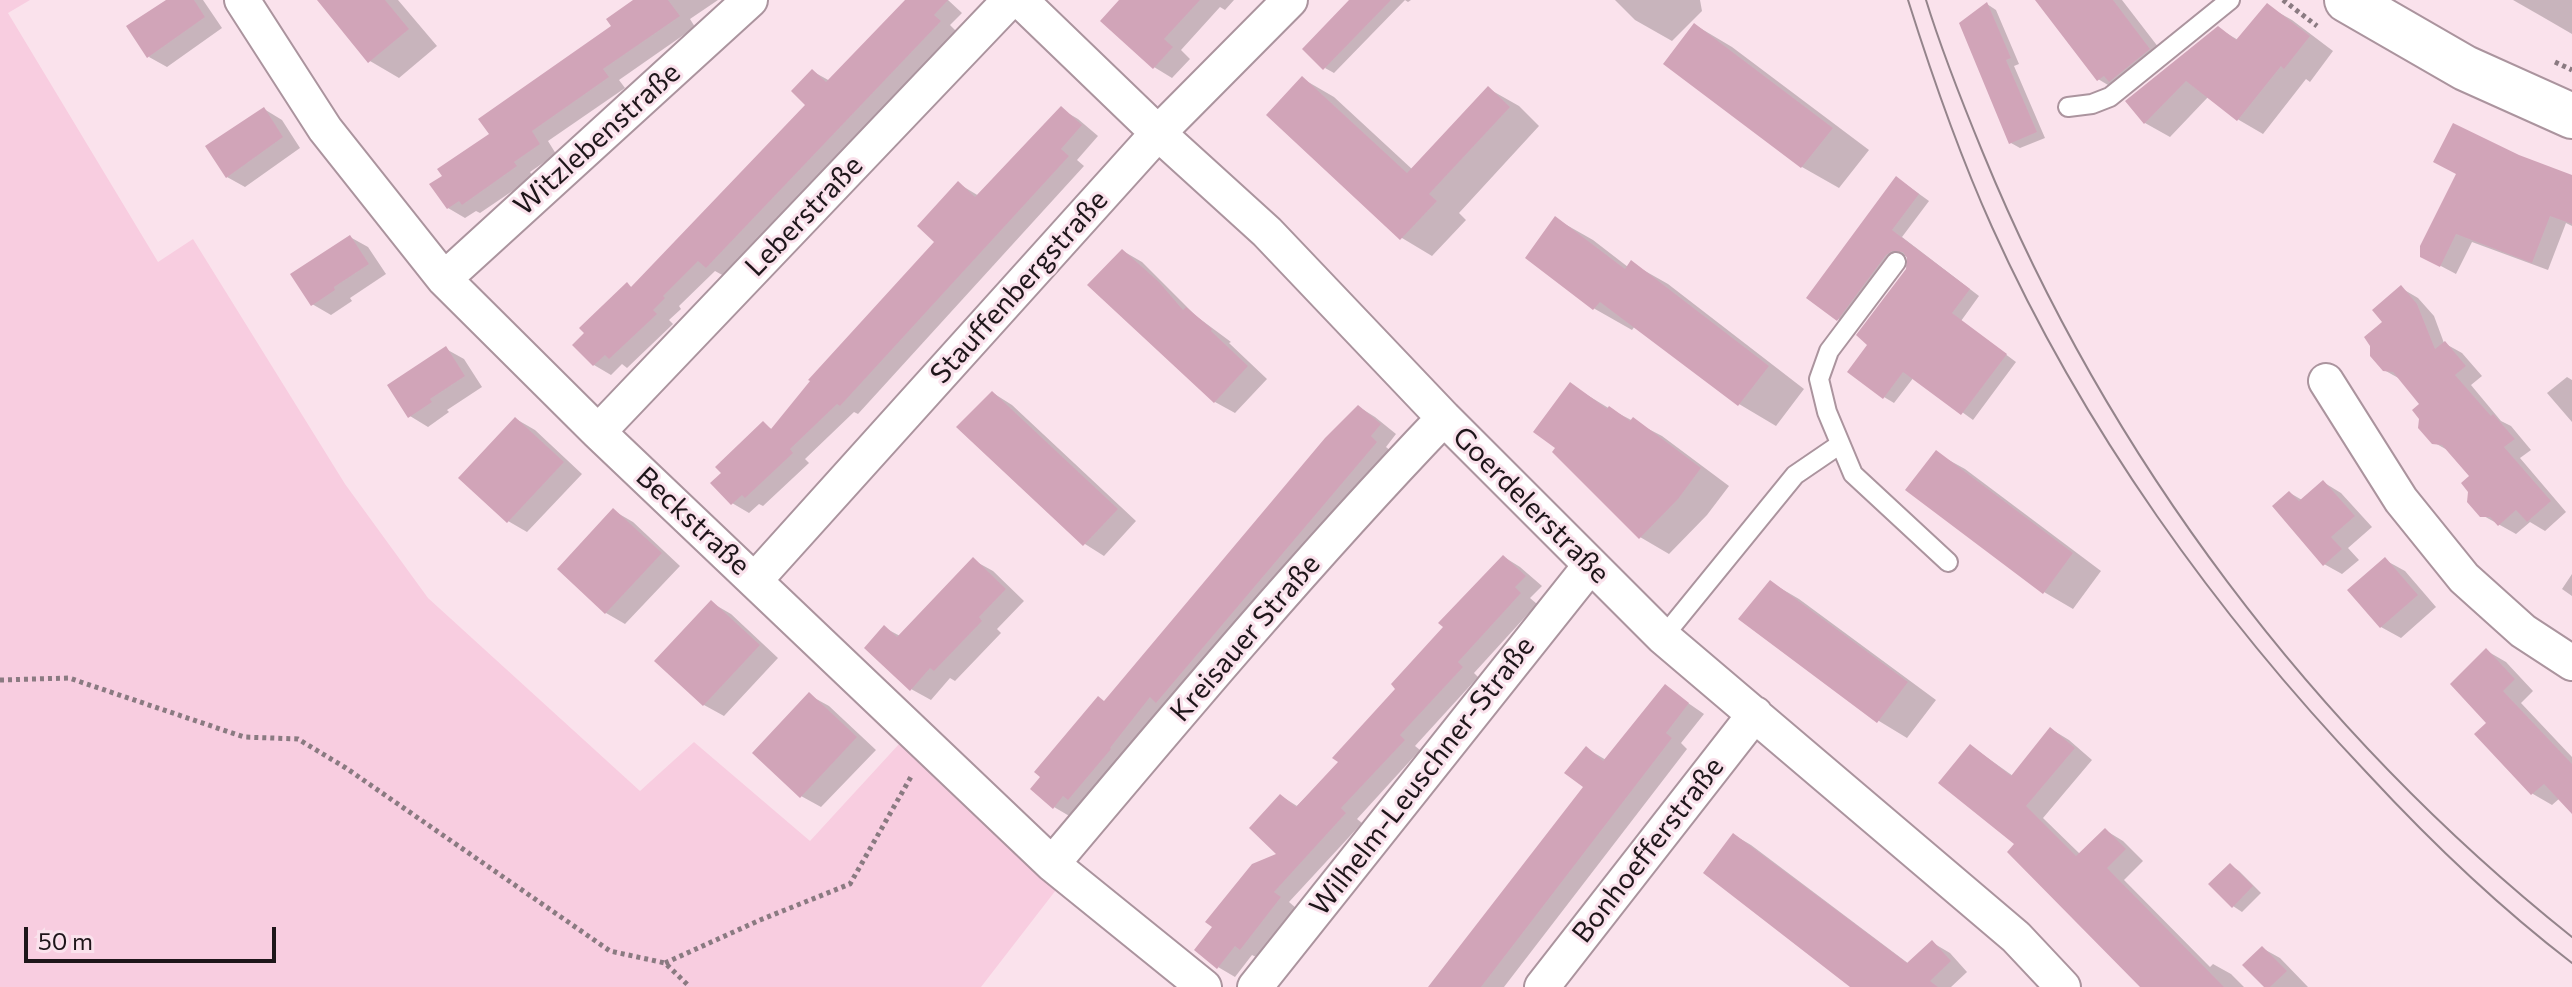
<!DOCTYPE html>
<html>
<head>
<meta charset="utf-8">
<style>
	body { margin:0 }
	#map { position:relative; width:2572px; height:987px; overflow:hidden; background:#fae2ec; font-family:Commissioner,sans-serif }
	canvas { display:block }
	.scale { position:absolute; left:24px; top:927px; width:252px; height:36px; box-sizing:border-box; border:4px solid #1e161a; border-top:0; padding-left:10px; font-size:24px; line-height:28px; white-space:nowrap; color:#1e161a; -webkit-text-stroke:6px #fae2ec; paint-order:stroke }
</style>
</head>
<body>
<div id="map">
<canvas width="2572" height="987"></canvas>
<div class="scale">50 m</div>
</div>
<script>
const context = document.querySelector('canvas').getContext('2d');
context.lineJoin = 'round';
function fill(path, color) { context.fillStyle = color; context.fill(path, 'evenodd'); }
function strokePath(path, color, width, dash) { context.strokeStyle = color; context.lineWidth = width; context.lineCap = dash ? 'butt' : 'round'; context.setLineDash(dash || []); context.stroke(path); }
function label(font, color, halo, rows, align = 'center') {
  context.font = font + ' Commissioner,sans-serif'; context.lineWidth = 6; context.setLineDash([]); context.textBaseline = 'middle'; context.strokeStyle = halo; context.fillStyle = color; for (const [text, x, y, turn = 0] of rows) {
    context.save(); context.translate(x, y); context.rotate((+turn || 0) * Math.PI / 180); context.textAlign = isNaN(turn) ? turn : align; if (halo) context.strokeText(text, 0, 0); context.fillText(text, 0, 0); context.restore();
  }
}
const green = new Path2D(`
	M0 0H30L8 13 158 262 193 239 345 484 428 598 640 791 694 742 810 841 900 743 1056 890 981 987H0Z`);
const shadow = new Path2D(`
	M170 0H203L222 28 167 67 149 57Z
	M318 0H398L437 46 399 78 370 61Z
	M637 0H718L690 19 695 27 619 80 625 88 548 141 556 154 530 172 533 177 480 213 476 211 465 218 448 208 491 134 614 27Z
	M908 0H948L962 13 950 25 957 32 724 276 715 271 679 306 681 309 669 320 673 324 627 368 622 364 611 375 594 365 575 345 627 285 633 288 807 105 812 71 830 81Z
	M1121 0H1234L1225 10 1220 7 1181 50 1190 59 1172 78 1154 67Z
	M1352 0H1411L1408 2 1405 0 1334 73 1325 68Z
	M1615 0H1700L1702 11 1672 41 1635 20Z
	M2037 0H2122L2169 61 2118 91 2098 79Z
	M2513 0H2572V34L2541 16Z
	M1987 4 1996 10 2019 64 2014 66 2045 138 2020 148 2011 143Z
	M2267 6 2292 20 2333 51 2310 82 2306 79 2263 134 2239 120 2209 96 2170 137 2145 123 2128 101 2218 28 2238 40Z
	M1695 25 1732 47 1869 150 1839 188 1802 167 1666 64Z
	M1303 79 1334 97 1413 170 1489 89 1519 106 1539 126 1459 213 1466 220 1432 256 1402 238Z
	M264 109 282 120 300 148 245 187 227 177Z
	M1061 109 1078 119 1098 136 1077 160 1084 166 858 414 854 412 805 459 809 463 763 506 759 504 749 513 732 503 763 424 773 430 937 242 959 184 979 196Z
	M2518 157 2572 177V226L2566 223 2548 270 2472 242 2456 274 2422 256Z
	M1897 178 1929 201 1902 237 1979 296 1961 321 2016 362 1973 420 1914 377 1894 403 1884 397 1870 344 1908 269 1909 256H1904L1897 260 1848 325 1838 319Z
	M1556 219 1593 240 1628 267 1631 263 1668 284 1804 389 1776 426 1739 404 1635 326 1632 330 1595 309 1528 258Z
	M350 237 368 247 386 274 350 298 352 301 331 315 312 304Z
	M1123 251 1142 262 1196 316 1231 342 1229 343 1267 379 1235 413 1215 402Z
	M2401 288 2418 298 2434 316 2444 343 2462 353 2482 376 2471 385 2501 421 2511 426 2531 450 2520 458 2566 512 2545 531 2530 522 2516 534 2482 515 2472 476 2451 452 2433 442 2422 404 2402 380 2384 370V322Z
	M446 349 464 359 482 387 447 410 449 412 428 427 410 416Z
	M2567 377 2572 380V422L2547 393Z
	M1571 385 1610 409 1662 436 1729 486 1707 515 1669 554 1640 537Z
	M993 393 1012 405 1136 521 1104 556 1085 544Z
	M1359 407 1375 417 1396 434 1386 447 1392 452 1071 817 1054 807 1106 703Z
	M516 419 535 430 582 474 527 532 508 521Z
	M1936 453 1965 469 2101 571 2073 609 2044 592Z
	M2323 482 2341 493 2372 527 2348 548 2359 560 2342 574 2324 564 2290 493 2302 500Z
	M614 511 633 522 680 566 625 624 606 613Z
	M1504 557 1520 567 1542 586 1530 598 1537 604 1474 673 1478 677 1415 746 1420 750 1357 819 1362 823 1289 902 1296 908 1258 958 1252 955 1235 977 1218 967 1280 855 1281 796 1297 806 1340 762Z
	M973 560 993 571 1024 601 997 629 1001 633 955 681 950 678 931 700 911 689 885 628 900 636Z
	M2385 560 2405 571 2436 607 2401 638 2381 627 2350 591Z
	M2572 574V596L2562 589Z
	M1770 582 1799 599 1936 700 1907 738 1879 721 1741 618Z
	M712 603 731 614 778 658 724 716 704 705Z
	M2487 651 2506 662 2533 691 2521 703 2572 757V811L2560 798 2552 805 2533 794 2476 734 2489 723Z
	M1665 687 1704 714 1681 743 1687 749 1504 987H1431L1585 787 1586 748 1606 760Z
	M809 695 829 706 876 750 821 807 801 796Z
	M2051 729 2069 740 2092 760 2043 818 2080 854 2105 830 2123 841 2143 861 2124 880 2210 967 2213 964 2231 974 2244 987H2150L2017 844 1971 746 2013 776Z
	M1734 835 1751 845 1909 964 1933 943 1950 953 1967 972 1951 987H1854Z
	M2230 865 2239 871 2261 893 2242 912 2233 906Z
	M2262 948 2280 958 2308 987H2266Z`);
const building = new Path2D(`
	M166 0H194L205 17 147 58 126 26Z
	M317 0H385L409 29 368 63Z
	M633 0H668L680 16 603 69 609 77 532 131 540 144 514 162 517 166 462 205 459 201 447 209 429 184 442 176 437 169 489 134 478 119 611 26 606 19Z
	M905 0H948L934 15 941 21 706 268 698 261 663 296 665 298 653 310 657 314 609 359 605 355 593 366 572 345 584 333 579 328 627 282 631 287 805 105 791 91 812 69 826 82Z
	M1119 0H1200L1164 39 1173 47 1153 69 1100 21Z
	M1349 0H1391L1323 70 1302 49Z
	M2035 0H2113L2150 49 2109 82 2104 76 2097 81Z
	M1987 2 2011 58 2006 60 2037 132 2009 144 1959 23Z
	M2267 3 2310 36 2284 69 2281 66 2237 121 2186 81 2144 124 2125 101 2218 26 2236 40Z
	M1694 23 1833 128 1801 168 1663 64Z
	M1302 76 1407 173 1488 86 1510 107 1429 194 1437 201 1400 240 1266 115Z
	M1061 106 1082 125 1061 149 1069 156 840 406 837 404 790 449 793 453 745 498 742 495 731 505 710 483 721 473 715 467 763 421 771 429 810 381 808 380 934 242 917 226 958 181 975 197Z
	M264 107 283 137 226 178 205 146Z
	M2453 123 2519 155 2572 175V224L2550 216 2532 263 2456 234 2440 267 2420 257V246L2456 174 2433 162Z
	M1896 176 1919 194 1892 230 1970 289 1952 313 2007 354 1961 415 1903 372 1883 399 1847 372 1867 345 1856 335 1906 269 1907 258 1903 252 1892 251 1886 255 1837 321 1806 298Z
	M1555 216 1625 269 1631 260 1769 366 1738 406 1600 302 1593 310 1525 258Z
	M350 235 369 264 334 287 335 290 311 306 290 274Z
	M1122 249 1159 282 1183 310 1186 307 1212 329 1211 331 1248 366 1214 403 1087 285Z
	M2401 285 2417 304 2435 349 2445 341 2466 366 2455 375 2491 416 2493 414 2515 439 2504 447 2551 501 2527 522 2516 510 2498 526 2490 517H2480L2467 502 2468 492 2461 483 2469 476 2442 445 2432 444 2418 428 2419 419 2412 410 2419 404 2393 372 2383 371 2370 356V346L2364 337 2382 322 2372 310Z
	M446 346 465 376 430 399 432 402 408 418 387 385Z
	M1570 382 1607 409 1609 406 1630 421 1633 417 1701 468 1678 499 1639 539 1552 452 1555 448 1533 432Z
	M992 391 1118 509 1083 546 956 427Z
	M1358 405 1381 424 1371 436 1377 442 1156 703 1150 697 1110 748 1111 749 1068 800 1063 796 1053 809 1030 789 1040 777 1034 772 1098 696 1104 701 1325 438Z
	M515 417 564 462 507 523 458 478Z
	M1936 450 2073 553 2043 594 1905 490Z
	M2323 480 2355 516 2331 537 2342 549 2323 566 2272 506 2289 491 2299 501Z
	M613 508 662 553 605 614 557 569Z
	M1503 555 1526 576 1515 587 1521 593 1458 662 1463 667 1400 735 1405 740 1341 808 1346 813 1274 892 1281 897 1240 950 1235 946 1217 969 1194 950 1212 927 1205 922 1252 864 1276 854 1249 828 1280 794 1296 807 1338 762 1332 758 1395 689 1391 684 1443 627 1438 623Z
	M973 557 1006 589 979 617 982 621 934 671 930 668 910 691 864 648 884 625 897 637Z
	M2385 557 2418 595 2380 628 2347 590Z
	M1770 580 1908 682 1877 723 1738 619Z
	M711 600 760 645 703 706 654 661Z
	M2486 648 2515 679 2503 691 2572 764V814L2544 784 2531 795 2474 734 2486 723 2450 684Z
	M1665 684 1689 703 1666 733 1672 738 1481 987H1428L1583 787 1564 773 1586 746 1603 761Z
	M809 692 857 737 800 798 752 753Z
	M2050 727 2075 748 2026 806 2076 856 2105 828 2126 849 2107 868 2224 987H2140L2007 852 2014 844 1938 783 1970 744 2011 776Z
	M1733 833 1907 963 1932 940 1951 961 1930 981 1938 987H1850L1703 873Z
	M2230 863 2253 886 2232 908 2208 884Z
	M2262 946 2287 971 2270 987H2264L2242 965Z`);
const path = new Path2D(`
	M2283 0 2317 26
	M2555 62 2572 70
	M0 680 69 678 244 737 298 739 346 768 610 951 665 963 690 987
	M665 963 760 920 850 884 912 775`);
const lane = new Path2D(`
	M2068 107 2092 104 2110 97 2230 0
	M1896 262 1829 351 1819 379 1827 412 1853 474 1948 562
	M1663 637 1795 475 1839 445`);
const street = new Path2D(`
	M242 0 325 129 444 279 598 432 1052 864 1204 987
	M1020 0 1158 133 1267 232 1444 418 1663 637 2016 937 2063 987
	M444 279 750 0
	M2326 381 2401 500 2464 578 2523 631 2572 663
	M598 432 1010 0
	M755 580 1158 133 1290 0
	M1052 864C1180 712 1307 561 1444 418
	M1255 987 1590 566
	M1542 987 1755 714`);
const secondary = new Path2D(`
	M2347 0 2465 68 2572 116`);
const tram = new Path2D(`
	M1908 0C1932 76 1959 154 1992 227 2083 429 2216 614 2368 774 2431 842 2499 907 2572 963
	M1926 0C1942 52 1962 102 1983 153 2108 458 2314 731 2572 937`);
const streetNames = [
	["Witzlebenstraße",597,139,-42],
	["Leberstraße",804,216,-46],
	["Stauffenbergstraße",1019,287,-48],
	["Goerdelerstraße",1531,505,45],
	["Beckstraße",693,521,43],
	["Kreisauer Straße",1245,638,-49],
	["Wilhelm-Leuschner-Straße",1422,776,-52],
	["Bonhoefferstraße",1648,850,-52]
];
fill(green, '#f8cde0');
fill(shadow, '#0003');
fill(building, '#d1a4b8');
strokePath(lane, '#ab949e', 22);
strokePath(street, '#ab949e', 38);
strokePath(secondary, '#ab949e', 48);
strokePath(path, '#8a7a81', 5, [4, 4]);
strokePath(lane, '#fff', 18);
strokePath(street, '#fff', 34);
strokePath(secondary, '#fff', 44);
strokePath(tram, '#94848b', 2);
label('28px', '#1e161a', '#fae2ec', streetNames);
</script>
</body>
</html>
